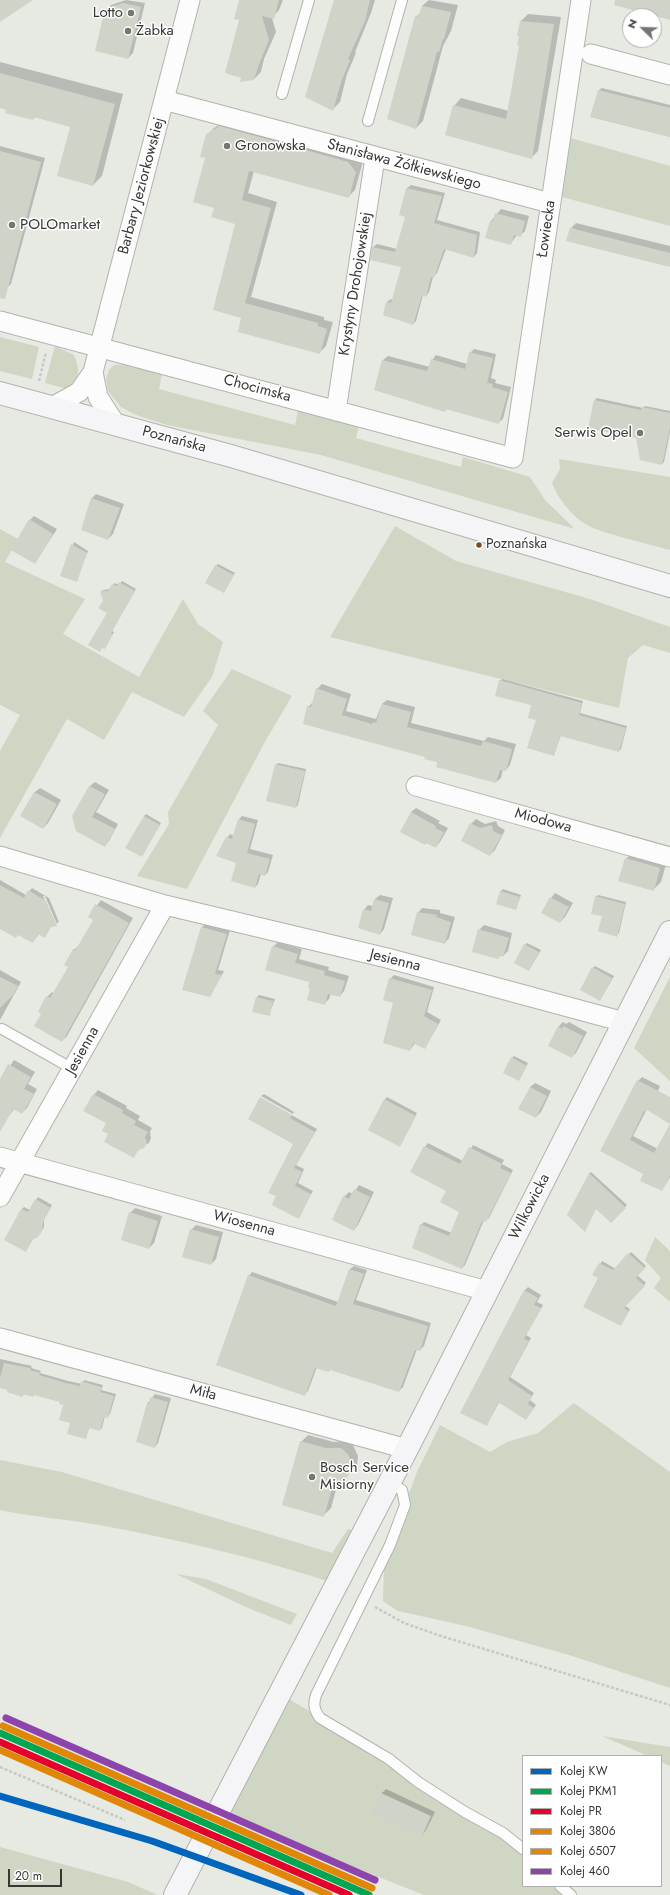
<!DOCTYPE html>
<html>
<head>
<meta charset="utf-8">
<style>
	body { margin:0 }
	#map { position:relative; width:670px; height:1895px; overflow:hidden; background:#e7e9e3; font-family:Jost,sans-serif }
	canvas { display:block }
	.legend { position:absolute; left:522px; top:1755px; width:140px; height:132px; box-sizing:border-box; background:#fff; border:1px solid #afafae; margin:0; padding:5px 7px; list-style:none; font-size:12px; color:#373834 }
	.legend li { display:flex; align-items:center; gap:8px; height:20px }
	.legend b { width:20px; border:1px solid #afafae }
	.north { position:absolute; left:622px; top:8px; width:40px; height:40px; box-sizing:border-box; background:#fff; border:1px solid #afafae; border-radius:50%; rotate:293deg; font-size:11px; font-weight:700; line-height:16px; text-align:center; color:#373834 }
	.north::after { content:''; display:block; margin:auto; width:14px; height:18px; background:#757671; clip-path:polygon(50% 0,100% 100%,50% 72%,0 100%) }
	.scale { position:absolute; left:8px; top:1869px; width:54px; height:18px; box-sizing:border-box; border:2px solid #373834; border-top:0; padding-left:5px; font-size:12px; line-height:14px; white-space:nowrap; color:#373834; -webkit-text-stroke:3px #fff; paint-order:stroke }
</style>
</head>
<body>
<div id="map">
<canvas width="670" height="1895"></canvas>
<ul class="legend">
<li><b style="height:5px;background:#0065bd"></b>Kolej KW</li>
<li><b style="height:5px;background:#00a651"></b>Kolej PKM1</li>
<li><b style="height:5px;background:#e4002b"></b>Kolej PR</li>
<li><b style="height:5px;background:#e18708"></b>Kolej 3806</li>
<li><b style="height:5px;background:#e18708"></b>Kolej 6507</li>
<li><b style="height:5px;background:#8e44ad"></b>Kolej 460</li>
</ul>
<div class="north">N</div>
<div class="scale">20 m</div>
</div>
<script>
const context = document.querySelector('canvas').getContext('2d');
context.lineJoin = 'round';
function fill(path, color) { context.fillStyle = color; context.fill(path, 'evenodd'); }
function strokePath(path, color, width, dash) { context.strokeStyle = color; context.lineWidth = width; context.lineCap = dash ? 'butt' : 'round'; context.setLineDash(dash || []); context.stroke(path); }
function label(font, color, halo, rows, align = 'center') {
  context.font = font + ' Jost,sans-serif'; context.lineWidth = 3; context.setLineDash([]); context.textBaseline = 'middle'; context.strokeStyle = halo; context.fillStyle = color; for (const [text, x, y, turn = 0] of rows) {
    context.save(); context.translate(x, y); context.rotate((+turn || 0) * Math.PI / 180); context.textAlign = isNaN(turn) ? turn : align; if (halo) context.strokeText(text, 0, 0); context.fillText(text, 0, 0); context.restore();
  }
}
const green = new Path2D(`
	M571 138 670 166V226L562 197Z
	M0 337 39 347 32 379 0 371Z
	M55 346 74 355C80 372 81 376 67 389L45 383Z
	M130 364 162 374 159 389 295 425 298 410 359 426 356 438 461 467 463 457 530 477 545 500 575 529 321 455 167 425 136 415 121 407 108 391 106 379 109 370 114 365Z
	M559 459 670 477V550C645 543 617 537 593 528 575 520 559 501 552 483L560 469Z
	M395 526 456 561 590 599 670 627V653L643 645 628 658 619 708 330 637Z
	M0 529 18 539 5 562 85 599 63 634 139 677 183 599 198 624 223 642 212 677 184 717 132 692 104 740 67 719 0 838V751L20 715 0 705Z
	M232 669 292 696 266 740 187 889 137 876 169 824 168 812 218 725 203 711Z
	M670 977V1081L634 1048Z
	M655 1237 670 1251V1302L654 1288 661 1278 645 1260Z
	M574 1403 670 1472V1688L569 1655 466 1626 398 1611 383 1601 384 1568 390 1545 417 1472 440 1425 490 1452 507 1442 538 1433Z
	M0 1460 62 1472 332 1553 348 1529 363 1534 336 1584C258 1558 181 1540 99 1525 66 1519 33 1517 0 1510Z
	M176 1574 206 1579 297 1614 291 1625 248 1608Z
	M279 1693 389 1759 523 1849V1886H560L571 1895H424L213 1811Z
	M602 1736 670 1747V1766L661 1762V1756H648Z
	M0 1847 128 1882 158 1895H0Z`);
const shadow = new Path2D(`
	M126 0 145 3 133 53 128 58 106 10 111 5Z
	M245 0H283L279 10 272 18 276 32 264 59 261 72 254 79Z
	M335 0H375L371 13 355 52 356 53 347 74 340 102 333 109Z
	M429 0 458 5 451 31 443 46 423 121 416 128V17L421 12 422 6Z
	M528 14 561 17 538 151 531 158 454 106 461 98 509 111 520 45 521 21Z
	M0 62 123 94 102 176 93 185 71 126 35 117 33 119 0 107Z
	M602 88 670 105V137L592 117 599 90Z
	M227 120 355 155 362 165 355 190 348 197 254 171 248 193 277 202 251 297 324 317V320L333 322 326 346 319 353 243 317 236 223 215 207 206 158 207 135 214 128Z
	M0 146 45 158 11 284 7 288 0 286Z
	M411 185 445 193 437 220 480 232 477 253 474 257 446 249 437 273 433 277 429 292 426 296 423 295 416 321 413 324 384 315 387 302 391 299 393 300 402 267 373 247 377 244 397 249 406 216 400 214 407 188Z
	M501 209 529 216 525 231 520 236 517 235 511 243 491 221Z
	M576 223 670 246V266L571 228Z
	M474 349 496 354 491 378 496 380 495 383 511 387 503 419 498 423 447 409 445 411 376 390 383 360 388 356 430 367 432 360 436 355 467 364 470 353Z
	M597 398 643 408 645 406 670 411V432L664 462 662 464 636 437 595 400Z
	M96 494 124 504 113 534 108 539 82 529 92 498Z
	M34 516 57 529 35 563 30 520Z
	M74 542 88 551 76 581 61 575Z
	M218 564 235 573 225 590 216 566Z
	M122 581 136 589 112 631 114 632 106 646 108 613 101 592 103 590 110 589 115 583 119 585Z
	M502 679 583 701 580 713 627 726 621 749 619 751 561 735 554 755 537 719 533 705 500 681Z
	M322 684 351 694 346 711 376 719 382 704 387 700 415 707 411 723 484 741 488 737 516 744 510 765 506 770 503 769 501 778 496 782 438 762 308 707 313 702 317 689Z
	M278 763 306 769 298 805 296 807 276 765Z
	M95 782 109 790 96 812 118 824 109 841 105 846 73 816 90 786Z
	M40 788 61 800 48 823 43 828 22 816 35 792Z
	M416 808 440 821 438 823 448 828 440 842 436 846 427 842 425 844 411 812Z
	M146 814 161 823 142 856 144 816Z
	M242 816 258 820 250 849 273 855 268 872 265 875 261 874 258 884 255 887 227 838 230 834 234 836 239 819Z
	M476 819 485 824 496 821 498 826 505 830 495 850 490 855 471 824Z
	M633 852 667 861 661 882 654 889 626 859Z
	M0 880 26 895 32 888 49 898 59 922 52 925 47 933 39 934 33 942 0 916ZM43 896H45L57 924H55Z
	M503 889 521 895 516 909 500 892Z
	M555 893 573 903 565 917 560 922 551 898Z
	M380 895 393 898 384 929 380 934 364 910 368 905 373 906 375 899Z
	M598 895 626 902 619 933 617 935 596 897Z
	M101 900 133 918 67 1036 62 1041 43 1013 47 997 52 992 54 994 69 966 73 950 79 946 95 920 89 917Z
	M422 908 440 910V913L455 917 449 938 445 943 418 913Z
	M206 924 230 930 218 970 224 971 210 996 202 927Z
	M484 925 512 933 508 951 503 956 501 955 498 958 479 930Z
	M278 942 302 949 299 959 329 967 328 970 349 976 344 991 340 996 331 993 329 999 325 1003 311 988 310 982 273 947Z
	M527 943 541 950 529 970 525 945Z
	M595 966 614 976 600 1000 593 968Z
	M0 970 21 982 0 1020Z
	M394 975 434 987 427 1012 441 1020 425 1048 415 1043 410 1050 394 1002 390 979Z
	M259 995 275 999 269 1015 257 997Z
	M563 1022 566 1024 569 1022 587 1032 576 1053 571 1057 558 1027Z
	M514 1056 528 1063 520 1078 512 1058Z
	M14 1060 35 1072 28 1084 37 1089 27 1108 22 1113 14 1109 6 1120 0 1121V1081Z
	M642 1077 660 1086 657 1093 670 1100V1123L647 1109 633 1136 658 1149 670 1125V1177L662 1190 645 1173 602 1151 638 1081Z
	M535 1083 551 1091 541 1112 536 1117 530 1087Z
	M98 1090 127 1106 126 1108 140 1116 138 1120 152 1128 150 1132 151 1138 149 1143 140 1148 133 1157 109 1134 107 1123 94 1095Z
	M264 1094 294 1112 293 1114 261 1096Z
	M387 1097 417 1113 401 1143 385 1099Z
	M260 1098 317 1129 296 1165 304 1169 298 1183 313 1191 298 1217 277 1196 294 1144Z
	M428 1143 463 1161 473 1145 504 1160 502 1164 513 1170 489 1218 485 1221 484 1220 465 1265 462 1268 421 1225 424 1222 452 1233 461 1212 425 1147Z
	M591 1172 627 1205 611 1222 596 1208 586 1228 589 1174Z
	M359 1185 374 1192 358 1225 354 1230 344 1197 349 1192 353 1194Z
	M38 1197 52 1205 44 1219V1227L40 1234 33 1239 27 1249 5 1239 22 1209 24 1207 30 1210Z
	M135 1208 162 1216 154 1243 149 1248 130 1213Z
	M196 1225 223 1232 216 1259 211 1264 191 1230Z
	M631 1252 646 1266 637 1275 646 1283 625 1306 630 1309 621 1325 599 1278 594 1275 602 1261 616 1269Z
	M354 1266 367 1270 356 1300 431 1323 424 1346 420 1350 417 1349 403 1387 399 1391 331 1369 317 1367 308 1391 304 1395 249 1276 252 1272 338 1302 350 1269Z
	M528 1287 541 1295 537 1302 543 1305 526 1335 531 1338 510 1377 534 1393 530 1400 536 1405 528 1416 499 1402 487 1425 525 1290Z
	M0 1359 32 1366 31 1368 41 1371 40 1373 68 1381 82 1384 84 1380 103 1385 101 1390 116 1394 110 1414 108 1416H105L102 1428 100 1430 90 1427 85 1438 71 1422 65 1404 61 1401 35 1394H24L22 1396 0 1386Z
	M155 1394 171 1398 158 1443 155 1447 147 1404Z
	M308 1435 334 1442 345 1441 353 1445 358 1456 357 1465 343 1480 338 1482 331 1508 324 1515 301 1442Z
	M386 1789 435 1812 426 1830 422 1835 381 1794Z`);
const building = new Path2D(`
	M0 0H33L0 22Z
	M239 0H279L274 19 262 16 269 40 258 67 254 80 240 82 241 78 225 73 239 20 234 19Z
	M334 0H370L365 21 348 59 350 60 341 82 333 111 305 97Z
	M615 0H670V20L614 5Z
	M123 3 141 7 128 59 95 51 105 9Z
	M422 6 451 12 444 39H443L439 52H437L416 129 387 119 415 16 418 17Z
	M520 21 554 24 532 159 445 135 453 105 506 119 519 46 517 45 519 37 517 36Z
	M0 73 115 104 93 186 57 176 70 127 34 117 33 120 5 113 6 110 0 108Z
	M598 90 670 108V137L590 117Z
	M220 126 348 162 356 172 349 198 249 171 242 200 271 208 245 303 318 323V326L327 329 320 354 238 332 241 318 213 310 235 224 211 217 214 208 193 202 205 158 200 157 206 134Z
	M0 151 41 162 5 299 0 298Z
	M406 188 442 196 434 223 477 235 474 258 444 249 434 278 431 277 426 297 422 295 413 325 383 315 386 302 391 303 401 267 370 260 372 247 395 252 405 217 399 215Z
	M495 213 525 221 521 237 514 235 511 245 485 238 490 221H493Z
	M570 228 670 253V267L566 241Z
	M469 352 493 358 487 383 493 384 492 387 508 392 499 424 446 409 445 412 374 390 382 360 427 371 431 359 465 369Z
	M594 400 641 410 642 407 670 413V427L662 465 640 460 636 438 588 428Z
	M91 498 120 508 108 540 81 530Z
	M29 519 53 534 35 564 11 550Z
	M71 544 87 553 77 582 60 576Z
	M215 565 234 575 224 593 205 583Z
	M119 582 135 591 111 633 113 634 105 649 102 648 100 652 88 645 107 613 98 608 103 601 100 591H108L112 584 117 586Z
	M499 680 582 703 579 715 626 728 619 752 560 736 554 756 527 748 536 720 528 718 531 705 495 696Z
	M316 688 347 699 342 715 372 724 373 722 376 723 382 704 411 712 407 727 481 746 483 741 512 749 506 771 500 770 496 783 436 767 437 762 424 759 425 757 303 724 307 706 311 707Z
	M275 764 305 771 296 808 266 801Z
	M89 786 105 794 92 817 115 829 105 847 76 831 72 816Z
	M34 792 57 804 43 829 20 816Z
	M411 812 436 826 435 828 444 832 436 848 426 843 425 845 400 832Z
	M144 816 160 825 142 857 125 848Z
	M238 819 255 824 247 853 270 859 265 876 259 874 255 888 231 881 236 863 216 856 226 837 232 839Z
	M470 823 480 828 492 825 493 831 502 835 490 856 461 841Z
	M625 858 660 868 654 891 618 881Z
	M0 885 24 898 28 890 46 901 57 926 51 927 45 938 38 934 33 943 18 935 16 938 0 929Z
	M500 891 520 897 516 910 496 904Z
	M595 896 625 904 617 937 598 931 602 916 591 914Z
	M550 897 569 907 560 923 541 913Z
	M374 899 389 903 380 935 358 928 363 909 371 911Z
	M95 904 129 923 62 1042 34 1026 41 1014 38 1012 46 996 50 998 68 967 64 965 73 949 75 951 93 920 88 917Z
	M417 912 437 915 436 917 451 922 445 944 411 935Z
	M201 927 227 934 215 974 222 975 210 997 182 990Z
	M478 929 509 938 503 957 500 955 498 959 472 952Z
	M524 944 539 952 529 971 514 963Z
	M272 946 298 954 295 963 325 971 324 975 345 981 340 997 328 994 325 1005 307 1000 310 989 308 988 309 982 265 970Z
	M592 967 612 978 600 1001 580 990Z
	M0 977 18 986 13 995 0 1008Z
	M389 978 432 990 424 1016 438 1024 425 1049 413 1043 410 1051 383 1043 393 1003 383 1000Z
	M256 997 273 1001 270 1016 252 1012Z
	M558 1026 562 1029 563 1026 583 1036 572 1058 548 1046Z
	M511 1057 527 1066 519 1081 503 1073Z
	M8 1064 31 1077 24 1089 34 1094 22 1114 13 1109 0 1132V1079Z
	M637 1080 670 1097V1175L662 1191 640 1181 643 1174 600 1151ZM647 1110 670 1124 654 1153 630 1140 644 1111 646 1112Z
	M530 1087 547 1096 536 1118 518 1109Z
	M93 1094 123 1110 122 1113 136 1121 134 1125 148 1132 145 1137 147 1143 144 1148 138 1150 134 1158 104 1142 108 1134 102 1131 106 1123 83 1111Z
	M260 1097 292 1115 290 1118 315 1132 294 1168 302 1172 295 1186 311 1194 299 1219 272 1205 276 1196 268 1193 293 1144 248 1119Z
	M384 1099 416 1116 400 1147 368 1130Z
	M424 1146 460 1164 469 1147 502 1164 500 1168 511 1173 486 1222 482 1221 462 1269 412 1248 420 1224 449 1236 459 1212 440 1202 446 1191 410 1172Z
	M589 1173 626 1208 611 1223 596 1209 585 1232 567 1215Z
	M354 1189 370 1197 354 1231 332 1220 343 1196 349 1199Z
	M35 1199 51 1208 43 1222 42 1230 38 1237 31 1241 26 1252 4 1240 21 1209 28 1212Z
	M129 1212 158 1221 149 1249 121 1240Z
	M190 1229 219 1237 211 1265 182 1257Z
	M628 1253 645 1268 636 1278 645 1286 624 1308 629 1311 621 1326 583 1307 598 1278 592 1275 599 1263 613 1270Z
	M349 1269 364 1274 353 1304 428 1326 420 1351 415 1350 399 1392 330 1370 329 1372 315 1368 305 1396 216 1365 248 1275 336 1306Z
	M524 1290 538 1298 534 1305 541 1308 524 1339 529 1341 508 1380 532 1396 528 1404 534 1408 526 1420 498 1402 487 1426 460 1413Z
	M4 1363 30 1368V1370L40 1373 39 1375 66 1383 80 1386 81 1381 101 1387 100 1392 114 1396 108 1418 104 1417 100 1431 89 1428 86 1439 67 1434 70 1423 59 1420 63 1405 59 1404 60 1402 34 1395 33 1397 23 1394 22 1397 7 1392V1390L0 1388V1378Z
	M150 1397 168 1402 155 1448 136 1442 147 1403 149 1404Z
	M300 1441 326 1448H341L348 1454 351 1461 352 1467 348 1476 344 1481 333 1485 324 1517 282 1505Z
	M381 1793 431 1816 422 1836 372 1814Z`);
const path = new Path2D(`
	M39 381 46 352
	M375 1607 404 1623 441 1636 670 1705
	M0 1767 125 1820`);
const lane = new Path2D(`
	M282 94 309 0
	M368 121 402 0
	M2 1029 73 1069
	M389 1482 402 1490 405 1505 390 1545 316 1695C313 1704 314 1710 320 1718L389 1759 418 1782 465 1812 503 1833 523 1849
	M560 1886 571 1895`);
const street = new Path2D(`
	M591 54 670 75
	M164 100 550 203
	M0 321 513 458 581 0
	M93 372 98 397 116 425
	M52 407 79 392 93 372 190 0
	M336 411 375 158
	M416 786 670 857
	M0 856 165 905 387 958 624 1022
	M0 1157 487 1291
	M0 1197 165 905
	M0 1338 407 1449`);
const secondary = new Path2D(`
	M0 393 231 456 670 586
	M175 1895 407 1449 670 932`);
const rail1 = new Path2D(`
	M0 1796 152 1841 301 1895`);
const rail2 = new Path2D(`
	M0 1733 369 1895`);
const rail3 = new Path2D(`
	M0 1742 349 1895`);
const rail4 = new Path2D(`
	M3 1726 372 1888`);
const rail5 = new Path2D(`
	M0 1750 329 1895`);
const rail6 = new Path2D(`
	M6 1718 375 1880`);
const markers = [
	[131,13,4,"#757671"],
	[128,31,4,"#757671"],
	[227,146,4,"#757671"],
	[12,225,4,"#757671"],
	[640,433,4,"#757671"],
	[479,545,3.5,"#7a4b2a"],
	[312,1477,4,"#757671"]
];
const busNames = [
	["Poznańska",486,545]
];
const poiNames = [
	["Lotto",123,13,"right"],
	["Żabka",136,31],
	["Gronowska",235,146],
	["POLOmarket",20,225],
	["Serwis Opel",632,433,"right"],
	["Bosch Service",320,1468],
	["Misiorny",320,1485]
];
const streetNames = [
	["Stanisława Żółkiewskiego",404,165,15],
	["Barbary Jeziorkowskiej",142,186,-75],
	["Łowiecka",547,229,-82],
	["Krystyny Drohojowskiej",356,284,-81],
	["Chocimska",257,389,15],
	["Poznańska",174,440,15],
	["Miodowa",543,821,15],
	["Jesienna",395,961,14],
	["Jesienna",83,1051,-61],
	["Wilkowicka",530,1207,-63],
	["Wiosenna",244,1224,15],
	["Miła",203,1393,15]
];
fill(green, '#d0d6c4');
fill(shadow, '#0003');
fill(building, '#cfd3c8');
strokePath(lane, '#b2b3ae', 12);
strokePath(street, '#b2b3ae', 21);
strokePath(secondary, '#b2b3ae', 24);
strokePath(path, '#c7c8c6', 2.5, [3, 2]);
strokePath(lane, '#fbfcfb', 10);
strokePath(street, '#fbfcfb', 19);
strokePath(secondary, '#f5f5f7', 22);
strokePath(rail1, '#0065bd', 7);
strokePath(rail2, '#00a651', 7);
strokePath(rail3, '#e4002b', 7);
strokePath(rail4, '#e18708', 7);
strokePath(rail5, '#e18708', 7);
strokePath(rail6, '#8e44ad', 7);
for (const [x, y, r, color] of markers) { const dot = new Path2D(); dot.arc(x, y, r, 0, 2 * Math.PI); context.fillStyle = color; context.fill(dot); strokePath(dot, '#fff', 1.5); }
label('14px', '#373834', '#fff', busNames, 'left');
label('15px', '#373834', '#fff', poiNames, 'left');
label('15px', '#373834', '#fff', streetNames);
</script>
</body>
</html>
